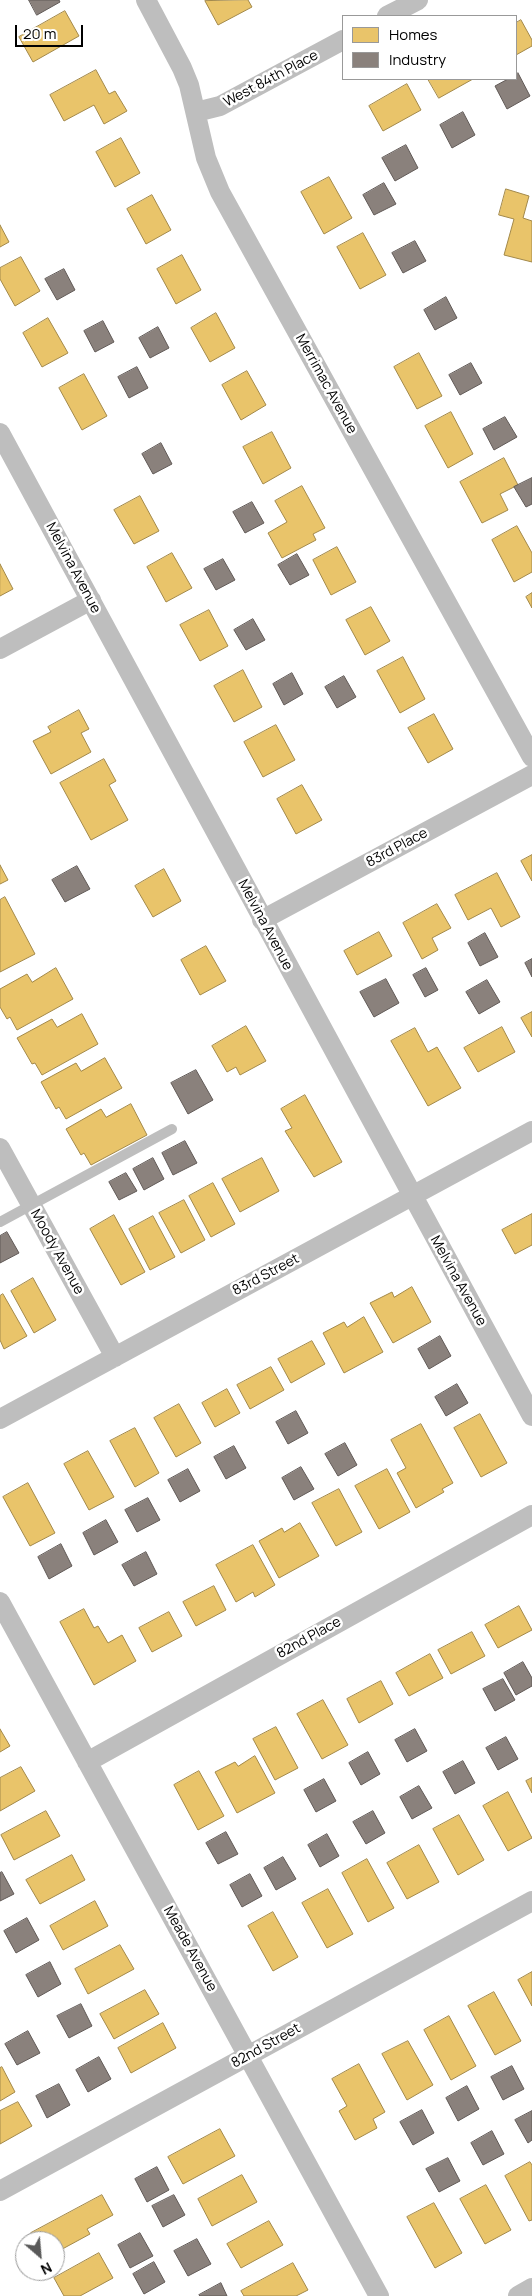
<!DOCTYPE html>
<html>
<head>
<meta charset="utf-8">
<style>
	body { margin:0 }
	#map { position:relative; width:532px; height:2296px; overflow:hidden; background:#fff; font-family:Manrope,sans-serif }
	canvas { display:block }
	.legend { position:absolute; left:342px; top:15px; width:175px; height:65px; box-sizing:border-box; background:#fff; border:1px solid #999; margin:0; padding:6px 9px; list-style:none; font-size:15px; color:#000 }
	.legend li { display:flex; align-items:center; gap:10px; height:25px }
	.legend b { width:25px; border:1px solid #999 }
	.north { position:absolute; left:15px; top:2231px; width:50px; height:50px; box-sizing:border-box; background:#fff; border:1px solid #999; border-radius:50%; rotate:153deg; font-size:14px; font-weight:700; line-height:20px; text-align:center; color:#000 }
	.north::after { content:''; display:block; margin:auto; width:18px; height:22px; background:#595959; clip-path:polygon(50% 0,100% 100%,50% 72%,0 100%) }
	.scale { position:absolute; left:15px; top:25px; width:68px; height:22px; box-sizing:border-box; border:2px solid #000; border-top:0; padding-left:6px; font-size:15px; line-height:18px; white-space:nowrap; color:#000; -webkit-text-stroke:4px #fff; paint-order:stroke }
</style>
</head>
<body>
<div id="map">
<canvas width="532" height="2296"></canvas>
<ul class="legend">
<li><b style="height:14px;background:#e9c46a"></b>Homes</li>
<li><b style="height:14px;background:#8a817c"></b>Industry</li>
</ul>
<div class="north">N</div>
<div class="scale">20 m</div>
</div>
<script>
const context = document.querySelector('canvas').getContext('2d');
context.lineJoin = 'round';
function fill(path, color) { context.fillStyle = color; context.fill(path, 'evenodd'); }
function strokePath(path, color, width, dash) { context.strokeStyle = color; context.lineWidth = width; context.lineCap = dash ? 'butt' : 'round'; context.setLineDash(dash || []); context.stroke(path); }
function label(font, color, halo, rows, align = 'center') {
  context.font = font + ' Manrope,sans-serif'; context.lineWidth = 5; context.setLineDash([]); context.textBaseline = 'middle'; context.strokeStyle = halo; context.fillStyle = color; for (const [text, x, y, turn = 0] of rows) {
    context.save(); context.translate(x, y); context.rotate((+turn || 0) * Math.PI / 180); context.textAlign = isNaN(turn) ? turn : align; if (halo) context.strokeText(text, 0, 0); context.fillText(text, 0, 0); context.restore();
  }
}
const homes = new Path2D(`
	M248 0 252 7 218 25 205 1Z
	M65 11 79 36 33 62 19 37Z
	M521 20 532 40V46L516 55V23Z
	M96 70 109 94 115 91 127 111 104 124 94 105 64 121 50 95Z
	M428 79H473L439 98Z
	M407 84 421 110 383 131 369 106Z
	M121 138 140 173 115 187 96 152Z
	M329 177 352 218 324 234 301 192Z
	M506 189 529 196 523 218 532 221V262L504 255 514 219 499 215Z
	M152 195 171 230 146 244 127 209Z
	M0 225 9 242 0 247Z
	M363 233 386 275 360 289 337 247Z
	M182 255 201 290 176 304 157 269Z
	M21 257 40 291 15 306 0 279V268Z
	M216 313 235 348 210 362 191 328Z
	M48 318 68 353 42 367 23 333Z
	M419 353 442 396 417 409 394 367Z
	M247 371 266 405 241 420 222 385Z
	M84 374 107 416 82 430 59 388Z
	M451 412 473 454 448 468 425 426Z
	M272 432 291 468 263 484 243 447Z
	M504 458 518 485 500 494 508 510 482 523 460 482Z
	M302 486 325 528 313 534 316 540 282 558 268 533 287 522 275 501Z
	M140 496 159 531 134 544 114 510Z
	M517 526 532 553V572L514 582 492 540Z
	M337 547 356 582 331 595 313 560Z
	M172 553 192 588 166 602 147 567Z
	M0 564 13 589 0 596Z
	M532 593V608L526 597Z
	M371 607 390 641 365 655 346 620Z
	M209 610 228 646 200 661 180 625Z
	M403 657 425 699 400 713 377 671Z
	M243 670 262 707 234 722 214 686Z
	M79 710 89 729 81 733 91 752 51 774 33 741 51 732 48 727Z
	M434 714 453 749 428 763 408 728Z
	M276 725 295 760 263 777 244 742Z
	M104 759 116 781 109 785 128 820 91 840 60 783Z
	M302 785 322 820 296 834 277 799Z
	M532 855V881L521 861Z
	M0 865 8 880 0 884Z
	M164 869 181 901 153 917 135 886Z
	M497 873 520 917 501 927 491 908 468 920 455 895Z
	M5 897 35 954 0 972V900Z
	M437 904 451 928 432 938 438 950 422 959 403 923Z
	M379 932 392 956 357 975 344 951Z
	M206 946 226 981 200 995 181 960Z
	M56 968 73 999 17 1030 10 1017 7 1019 0 1007V989L27 974 32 982Z
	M532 1012V1037L521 1018Z
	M82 1014 98 1044 42 1075 35 1063 32 1064 17 1038 52 1019 57 1027Z
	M246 1026 266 1061 240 1075 236 1067 227 1072 212 1046Z
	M502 1027 515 1052 478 1072 464 1048Z
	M415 1028 428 1052 437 1047 461 1088 428 1106 391 1041Z
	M105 1058 122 1088 66 1119 59 1107 56 1109 41 1082 76 1063 81 1071Z
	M305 1095 342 1162 314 1177 285 1131 292 1128 281 1109Z
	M131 1104 147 1135 91 1165 84 1153 81 1155 66 1129 101 1109 106 1117Z
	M262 1158 279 1191 240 1212 222 1179Z
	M213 1183 235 1224 211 1237 189 1196Z
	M184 1200 205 1240 181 1253 159 1213Z
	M532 1214V1245L515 1254 502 1230Z
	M114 1215 145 1272 121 1285 90 1229Z
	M153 1216 175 1257 150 1270 129 1229Z
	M33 1278 56 1320 34 1333 11 1291Z
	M412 1287 431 1322 393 1343 370 1303 392 1292 394 1297Z
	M3 1294 27 1336 4 1349 0 1340V1296Z
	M364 1317 383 1352 344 1373 323 1333 344 1322 347 1327Z
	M312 1341 325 1364 291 1383 278 1359Z
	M271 1367 284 1390 250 1409 237 1385Z
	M227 1389 240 1413 215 1427 202 1403Z
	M179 1404 201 1443 176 1457 154 1418Z
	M480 1414 507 1463 481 1477 454 1428Z
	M421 1424 453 1483 442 1489 444 1492 416 1508 397 1473 406 1468 391 1440Z
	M135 1428 159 1473 135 1487 110 1441Z
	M88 1451 114 1497 89 1510 64 1464Z
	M387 1469 410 1512 379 1529 355 1486Z
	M28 1483 55 1533 30 1546 3 1497Z
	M339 1489 362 1532 336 1546 312 1503Z
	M300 1523 319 1556 279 1578 259 1541 282 1528 284 1532Z
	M253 1545 275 1585 255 1597 253 1592 236 1602 216 1565Z
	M214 1586 226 1610 196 1626 183 1602Z
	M519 1606 532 1630 498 1648 485 1625Z
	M84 1609 94 1628 98 1626 108 1643 122 1635 136 1661 94 1685 60 1622Z
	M169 1612 182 1636 152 1652 139 1628Z
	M472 1632 485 1656 451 1674 438 1650Z
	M430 1654 443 1678 409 1696 396 1673Z
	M381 1681 393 1704 359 1723 347 1699Z
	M323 1700 348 1745 322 1759 297 1714Z
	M276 1727 298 1768 275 1780 253 1739Z
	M0 1729 10 1746 0 1752Z
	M255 1756 275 1793 237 1813 215 1772 235 1762 238 1766Z
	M21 1767 35 1791 0 1811V1778Z
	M199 1771 224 1816 198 1830 174 1785Z
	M532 1778V1793L526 1781Z
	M508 1792 532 1838 508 1851 483 1806Z
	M46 1811 60 1836 14 1860 1 1835Z
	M459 1815 484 1860 458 1875 433 1829Z
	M419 1845 439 1882 407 1899 387 1863Z
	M72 1855 85 1880 40 1904 26 1880Z
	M367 1859 394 1908 368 1922 342 1873Z
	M328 1889 353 1934 327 1948 302 1903Z
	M95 1901 108 1926 63 1950 50 1926Z
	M273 1912 298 1957 273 1971 248 1926Z
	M120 1945 134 1969 88 1994 75 1969Z
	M532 1972V2006L518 1980Z
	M145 1990 159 2014 114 2039 100 2014Z
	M494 1992 521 2041 495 2055 468 2006Z
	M449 2016 476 2066 451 2080 424 2030Z
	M163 2023 176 2048 131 2073 118 2048Z
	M408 2041 433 2085 407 2100 382 2054Z
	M359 2064 385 2112 373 2119 377 2128 355 2140 339 2111 347 2106 332 2079Z
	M2 2067 15 2092 0 2101V2068Z
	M18 2102 32 2126 0 2144V2111Z
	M220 2129 235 2156 183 2184 168 2157Z
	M530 2162 532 2165V2220L529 2221 505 2176Z
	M242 2175 257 2202 212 2226 198 2199Z
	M486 2185 511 2230 485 2244 460 2199Z
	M102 2195 113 2215 87 2229 90 2234 55 2253V2241H35L31 2233Z
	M434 2203 462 2253 435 2268 407 2217Z
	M269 2221 283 2245 241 2268 227 2244Z
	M99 2253 113 2278 80 2296H64L54 2278Z
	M293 2263 308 2290 296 2296H244L241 2291Z`);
const industry = new Path2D(`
	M29 0H59L60 2 37 15Z
	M518 73 530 96 507 109 495 86 508 79H516V75Z
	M463 112 475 135 452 148 440 125Z
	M406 145 418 168 395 181 382 158Z
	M384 183 396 204 374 215 363 195Z
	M415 241 426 261 403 273 392 253Z
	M64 269 75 290 57 300 45 279Z
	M446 297 457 318 435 330 424 310Z
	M103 321 114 342 95 352 84 331Z
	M158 327 169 348 150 358 139 338Z
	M471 363 482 383 460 395 449 375Z
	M137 367 148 388 129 398 118 377Z
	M505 417 517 437 494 450 483 429Z
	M161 443 172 464 153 474 142 454Z
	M532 478V504L526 507 514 487Z
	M252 502 264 523 245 533 233 512Z
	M297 554 309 575 290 585 278 565Z
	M223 559 235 580 216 590 204 569Z
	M253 619 265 640 246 650 234 630Z
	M292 673 303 694 284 705 273 684Z
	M344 676 356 697 337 708 325 687Z
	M77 866 90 889 65 902 52 880Z
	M485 933 498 957 480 966 468 943Z
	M532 959V977L525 963Z
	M426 968 438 990 425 997 413 975Z
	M386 979 399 1003 374 1017 360 992Z
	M487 980 500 1002 479 1014 466 992Z
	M196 1070 213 1100 188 1114 171 1083Z
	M185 1141 197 1163 173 1175 162 1153Z
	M153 1158 164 1179 144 1190 133 1169Z
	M126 1173 137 1191 119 1200 109 1182Z
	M7 1232 19 1253 0 1263V1236Z
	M440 1336 451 1356 429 1369 418 1349Z
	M457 1384 468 1403 446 1416 435 1397Z
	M296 1411 308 1433 288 1444 276 1422Z
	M345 1443 357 1465 338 1476 325 1454Z
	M234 1446 246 1468 226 1479 214 1457Z
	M301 1467 314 1489 294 1500 282 1478Z
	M188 1469 200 1491 180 1502 168 1480Z
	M148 1498 160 1520 137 1532 125 1510Z
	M106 1520 118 1542 94 1555 83 1533Z
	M61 1544 72 1566 49 1579 38 1557Z
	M146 1552 157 1574 134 1586 122 1565Z
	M523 1662 532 1678V1686L516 1695 504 1673Z
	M503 1679 515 1700 495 1711 483 1689Z
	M415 1729 427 1751 407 1762 395 1740Z
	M506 1737 518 1759 498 1770 486 1748Z
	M368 1752 380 1774 361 1785 349 1763Z
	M463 1761 475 1783 455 1794 443 1772Z
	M324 1779 336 1801 316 1812 304 1790Z
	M419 1786 432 1808 412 1819 400 1797Z
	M373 1811 385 1833 366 1844 353 1822Z
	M226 1832 238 1854 218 1864 206 1843Z
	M327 1834 339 1856 320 1867 308 1845Z
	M283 1857 296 1879 276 1890 264 1868Z
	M2 1872 14 1894 0 1901V1873Z
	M250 1874 262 1896 242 1907 230 1885Z
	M27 1918 39 1940 16 1953 4 1931Z
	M50 1962 61 1984 38 1997 26 1975Z
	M81 2004 92 2026 69 2038 57 2016Z
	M28 2031 40 2053 17 2065 5 2044Z
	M99 2057 111 2079 88 2092 76 2070Z
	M512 2066 524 2089 503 2100 491 2077Z
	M59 2084 70 2105 47 2118 36 2096Z
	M467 2086 479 2109 458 2121 446 2098Z
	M422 2110 434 2133 413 2145 400 2122Z
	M532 2111V2140L528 2143 515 2120Z
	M492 2131 504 2154 483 2165 471 2143Z
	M448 2158 460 2181 439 2192 426 2169Z
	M157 2167 169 2190 147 2202 135 2179Z
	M174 2195 185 2215 163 2227 152 2206Z
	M140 2233 153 2256 130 2268 118 2245Z
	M197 2239 211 2264 188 2276 174 2251Z
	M154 2262 165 2282 144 2294 133 2274Z
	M221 2283 227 2296H200L199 2295Z`);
const lane = new Path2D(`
	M0 1222 172 1129`);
const street = new Path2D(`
	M146 0 182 68 189 85 206 158 220 192 532 757
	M387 16 418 0
	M196 112 220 106 343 40
	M0 433 532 1416
	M0 649 91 600
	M262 920 532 775
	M0 1148 115 1357
	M0 1419 532 1131
	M0 1602 379 2296
	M87 1762 532 1515
	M0 2191 532 1901
	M518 2296 532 2288`);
const streetNames = [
	["West 84th Place",271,79,-28],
	["Merrimac Avenue",326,384,61],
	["Melvina Avenue",73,568,62],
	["83rd Place",397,848,-28],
	["Melvina Avenue",265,925,62],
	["Moody Avenue",57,1252,61],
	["83rd Street",266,1275,-28],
	["Melvina Avenue",458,1281,61],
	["82nd Place",309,1638,-29],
	["Meade Avenue",190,1949,61],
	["82nd Street",266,2046,-29]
];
fill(homes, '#e9c46a');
strokePath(homes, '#a3894a', 1);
fill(industry, '#8a817c');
strokePath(industry, '#615a57', 1);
strokePath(lane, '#bebebe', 10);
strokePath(street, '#bebebe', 20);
label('14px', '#000', '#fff', streetNames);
</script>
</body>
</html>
